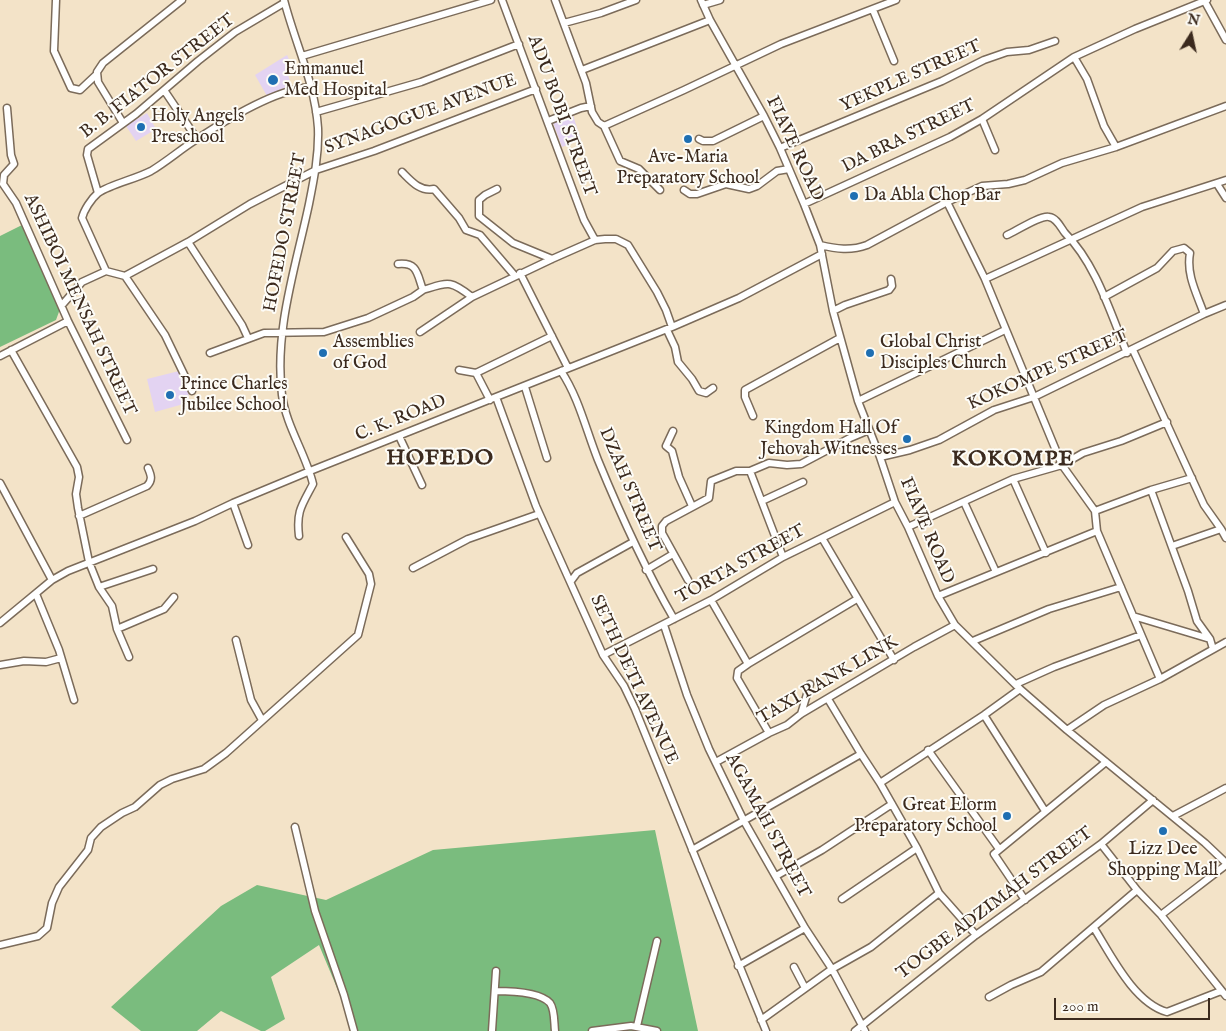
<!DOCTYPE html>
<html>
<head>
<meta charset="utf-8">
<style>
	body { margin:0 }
	#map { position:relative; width:1226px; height:1031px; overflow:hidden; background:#f3e3c8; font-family:"IM FELL English",serif }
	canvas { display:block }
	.north { position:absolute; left:1166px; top:10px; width:50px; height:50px; -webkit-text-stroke:4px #fdfcf7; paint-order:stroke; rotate:10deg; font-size:14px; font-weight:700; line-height:20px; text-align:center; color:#3b2a1e }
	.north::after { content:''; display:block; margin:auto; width:18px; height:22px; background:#3b2a1e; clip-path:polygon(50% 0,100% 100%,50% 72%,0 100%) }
	.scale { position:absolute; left:1054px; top:998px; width:156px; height:22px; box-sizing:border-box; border:2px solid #3b2a1e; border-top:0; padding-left:6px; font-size:15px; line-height:18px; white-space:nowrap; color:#3b2a1e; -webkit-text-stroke:4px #fdfcf7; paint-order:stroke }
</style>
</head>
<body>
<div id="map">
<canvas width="1226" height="1031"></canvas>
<div class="north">N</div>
<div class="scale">200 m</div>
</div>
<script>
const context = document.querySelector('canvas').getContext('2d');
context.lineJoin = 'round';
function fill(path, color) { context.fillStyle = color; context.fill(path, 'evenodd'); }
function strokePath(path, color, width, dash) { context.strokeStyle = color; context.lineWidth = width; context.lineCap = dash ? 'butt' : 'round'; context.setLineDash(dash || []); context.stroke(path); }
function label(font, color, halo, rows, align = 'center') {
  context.font = font + ' "IM FELL English",serif'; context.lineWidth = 4; context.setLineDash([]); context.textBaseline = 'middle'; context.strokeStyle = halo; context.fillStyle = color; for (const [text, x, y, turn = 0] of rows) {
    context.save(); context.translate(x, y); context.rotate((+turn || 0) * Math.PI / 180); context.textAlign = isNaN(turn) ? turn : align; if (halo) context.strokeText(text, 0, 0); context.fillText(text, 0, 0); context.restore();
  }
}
const built = new Path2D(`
	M287 55 292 66 287 69V71L291 85 267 96 255 75Z
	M572 112 581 140 562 147 552 120Z
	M147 113 156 129 136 141 126 126Z
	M179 371 188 390 189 400 180 405 155 412 147 379Z`);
const forest = new Path2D(`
	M22 225 60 309 56 320 0 347V236Z
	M655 830 698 1031H355L319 945 271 977 285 1019 265 1031H261L221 1011 197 1031H141L111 1007 221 906 257 885 326 900 433 850Z`);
const minor = new Path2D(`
	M56 0 54 51 71 88 80 90 96 75
	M284 0C295 43 315 83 318 128 319 154 314 179 309 204 296 266 274 330 282 395 286 426 306 454 313 484 302 505 296 511 299 536
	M502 0 584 220 595 240
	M555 0 586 83 592 112 598 122 604 126 684 90 781 44 896 0
	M701 0 710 20 764 116 780 148 804 204 820 245 833 311 858 401 880 457 895 502 908 527 938 596 955 625 1020 689 1067 730 1205 843 1226 863
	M1204 0 1226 40
	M703 5 720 0
	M873 10 894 61
	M564 23 601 13 636 0
	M302 56 491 0
	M1074 57 1087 79 1104 126 1116 147
	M582 70 710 20
	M164 90 197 139
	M316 112 421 82 519 44
	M982 119 995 150
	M548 121 581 108 591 106
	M123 123 98 82 97 72 103 63 182 0
	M604 126 620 161 639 169 660 190
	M699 139 703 141H713L764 116
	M780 148 942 81 984 60 1007 52 1029 50 1055 41
	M402 172C411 181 420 192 434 189L459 218 466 230 480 235 515 276
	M3 184 16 203 68 321 127 440
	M3 184 4 175 14 164 11 155 7 108
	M1217 184 1226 198
	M497 189 485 195 479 200V216L513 243 552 259
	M684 190 690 194H697L726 184 749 189 757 186 777 171 789 169
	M98 193 87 155 88 149 136 114 198 61 235 32 284 3
	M947 202 985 279 1062 465 1095 511 1097 531 1160 679
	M804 204 950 137 982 119 1074 57 1135 29 1207 0
	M1007 235C1016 231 1041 215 1049 217 1057 218 1061 228 1065 233 1096 264 1110 312 1127 353
	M188 242 242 325 248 338
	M820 245C836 249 851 251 867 245L947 202 982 186 1008 184 1025 180 1062 163 1116 147 1226 106
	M398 264C418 262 417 274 423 290 449 282 450 280 472 297
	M106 271 82 218C84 210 91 199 98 193 111 184 136 179 151 171 166 162 180 150 194 141 224 121 276 89 311 87
	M520 273 568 368
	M125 276 165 335 192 391
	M985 279 1142 207 1226 180
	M1104 297 1157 268 1173 251 1184 248 1190 253C1186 275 1197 294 1204 314
	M62 305 82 282 106 271 125 276 188 242 250 204 316 170 374 151 536 89
	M833 311 845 305 889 290 892 286 891 279
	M667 330 675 347 678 362 692 379 699 391 706 393 713 388
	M420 332 472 297 552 259 595 240 605 239H616L628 245 657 292 666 310 672 327
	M11 350 77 467 79 477 76 494 78 508 89 562 99 587 112 606 117 629 129 657
	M1133 350 1204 505 1221 529 1226 538
	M210 353 264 333 324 332 368 318 413 297 423 290
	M0 356 68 321
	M459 370 476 373 490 400
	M561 371C579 398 586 430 598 460 621 516 644 567 674 619
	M476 373 552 336
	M525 387 547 458
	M496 397 536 506 603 655 624 686 635 709 766 1031
	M858 401 1005 330
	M753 416 745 397V390L840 338
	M673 431 666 446 672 451 679 477 692 506
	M399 436 422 485
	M880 457 910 450 939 440 994 410 1034 397 1204 314 1226 305
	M750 471 783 557
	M1013 479 1046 553
	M0 483 52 580
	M1151 490 1188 591 1197 621 1210 639 1213 649
	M762 501 803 482
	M964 502 996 572
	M233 503 248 545
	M1095 511 1151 490 1192 478
	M79 516 147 486C153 480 151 475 148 468
	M908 527 1013 479 1062 465 1083 453 1121 441 1167 422
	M822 538 894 660
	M1172 546 1221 529
	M413 568 468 539 539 514
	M646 570 673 554
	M688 580 662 533V526L666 521 709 498 711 481 736 471H750L769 463 787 465 801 464 850 438 869 430
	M571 581 577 573 633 542
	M99 587 153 569
	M36 594 59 650 74 700
	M938 596 1097 531
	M711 600 748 664
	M1133 616 1210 639
	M0 623 52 580 68 571 195 521 233 503 310 471 672 327 739 298 822 254
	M664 625 687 695 709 749 744 821 805 928 832 969 865 1031
	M117 629 164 609 174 597
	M236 640 251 700 262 720
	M973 641 1049 609 1121 587
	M603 655 711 600 783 557 895 502
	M0 665 24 661 46 662 61 658
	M1016 684 1054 667 1141 635
	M828 699 861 754 880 783 917 848 939 893 976 935
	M801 714 810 684
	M984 715 1045 811
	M1067 730 1104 705 1160 679 1226 642
	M769 733 737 678 738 671 748 664 857 599
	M928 750 999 849
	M716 762 769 733 787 725 801 714 914 647 955 625
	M880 783 984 715 1020 689
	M1173 816 1226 788
	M295 827 315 911 344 995 354 1031
	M1101 844 1137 890 1161 915 1226 996
	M692 850 861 754
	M776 876 822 850 892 804
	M842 899 917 848
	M1025 900 994 854 1106 762
	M1161 915 1226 865
	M1094 928C1111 955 1134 1003 1167 1012L1221 991
	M0 945 38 936 47 928 52 903 59 887 88 850 91 838 101 827 122 813 135 807 160 785 172 779 204 769 226 753 358 635 371 584 369 574 346 537
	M738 966 805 928
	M794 967 805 988
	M495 991C509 991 540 992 550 1003 555 1010 554 1023 555 1031
	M989 997 1011 985 1041 972 1137 890
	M761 1020 832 969 871 947 939 893
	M637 1026 657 941
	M492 1031 496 971
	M592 1031 631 1026 657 1031
	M855 1031 976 935 1101 844 1153 800`);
const markers = [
	[273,80,6,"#1f6fb2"],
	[141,127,5,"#1f6fb2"],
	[688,139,5,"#1f6fb2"],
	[854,196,5,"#1f6fb2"],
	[323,353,5,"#1f6fb2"],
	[870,353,5,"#1f6fb2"],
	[170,395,5,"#1f6fb2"],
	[907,439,5,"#1f6fb2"],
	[1007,816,5,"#1f6fb2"],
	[1163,831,5,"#1f6fb2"]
];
const poiNames = [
	["Emmanuel",284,70],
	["Med Hospital",284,91],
	["Holy Angels",151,117],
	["Preschool",151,138],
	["Ave-Maria",688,158,"center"],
	["Preparatory School",688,179,"center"],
	["Da Abla Chop Bar",864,196],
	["Assemblies",333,343],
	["of God",333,364],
	["Global Christ",880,343],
	["Disciples Church",880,364],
	["Prince Charles",180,385],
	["Jubilee School",180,406],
	["Kingdom Hall Of",897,429,"right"],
	["Jehovah Witnesses",897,450,"right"],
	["Great Elorm",997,806,"right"],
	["Preparatory School",997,827,"right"],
	["Lizz Dee",1163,850,"center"],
	["Shopping Mall",1163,871,"center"]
];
const streetNames = [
	["B. B. FIATOR STREET",158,77,-38],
	["YEKPLE STREET",911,77,-24],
	["SYNAGOGUE AVENUE",421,115,-20],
	["ADU BOBI STREET",561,116,70],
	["DA BRA STREET",909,137,-26],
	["FIAVE ROAD",794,149,65],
	["HOFEDO STREET",286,233,-79],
	["ASHIBOI MENSAH STREET",79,305,65],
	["KOKOMPE STREET",1048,371,-24],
	["C. K. ROAD",401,419,-22],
	["DZAH STREET",629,490,67],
	["FIAVE ROAD",926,531,67],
	["TORTA STREET",741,565,-29],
	["SETH DETI AVENUE",633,680,65],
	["TAXI RANK LINK",828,681,-30],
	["AGAMAH STREET",767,826,62],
	["TOGBE ADZIMAH STREET",995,904,-37]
];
const districtNames = [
	["HOFEDO",440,459],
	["KOKOMPE",1013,460]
];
fill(built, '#e3d3f2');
fill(forest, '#7abc7e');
strokePath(minor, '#7b6b5a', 9);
strokePath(minor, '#fff', 6);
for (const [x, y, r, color] of markers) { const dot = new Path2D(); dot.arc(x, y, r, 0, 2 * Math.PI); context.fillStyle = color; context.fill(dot); strokePath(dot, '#fdfcf7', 2); }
label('18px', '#3b2a1e', '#fdfcf7', poiNames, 'left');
label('18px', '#3b2a1e', '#fdfcf7', streetNames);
context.letterSpacing = '1px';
label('bold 22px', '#3b2a1e', '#fdfcf7', districtNames);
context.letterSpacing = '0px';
</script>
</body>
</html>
